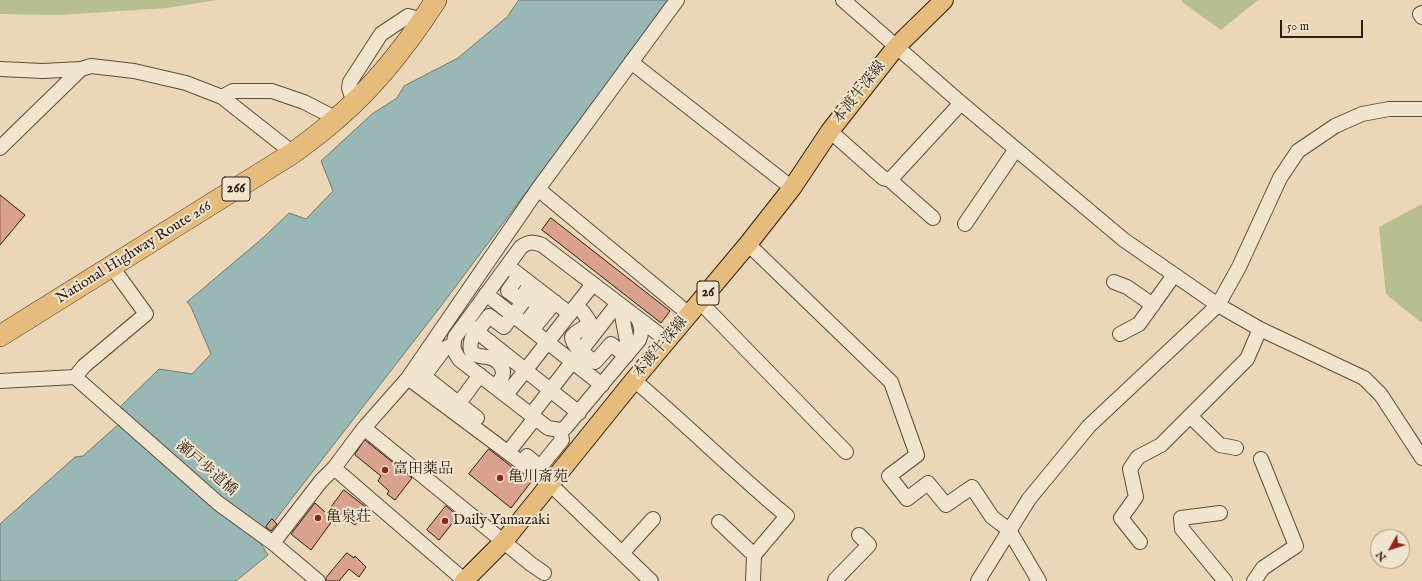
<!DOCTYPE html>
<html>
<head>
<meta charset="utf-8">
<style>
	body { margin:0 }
	#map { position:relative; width:1422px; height:581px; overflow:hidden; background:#ebd7b7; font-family:"IM FELL English",serif }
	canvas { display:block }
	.north { position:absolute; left:1370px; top:529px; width:40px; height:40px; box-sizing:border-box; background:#f2e5d0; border:1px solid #a49583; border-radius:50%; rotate:231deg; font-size:11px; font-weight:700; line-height:16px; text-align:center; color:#2f1c0f }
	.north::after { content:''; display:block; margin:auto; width:14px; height:18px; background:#8f2418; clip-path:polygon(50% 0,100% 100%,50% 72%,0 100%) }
	.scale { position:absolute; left:1280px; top:20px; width:83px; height:18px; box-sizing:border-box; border:2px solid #2f1c0f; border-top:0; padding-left:5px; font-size:12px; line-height:14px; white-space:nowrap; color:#2f1c0f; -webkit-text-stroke:3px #f2e5d0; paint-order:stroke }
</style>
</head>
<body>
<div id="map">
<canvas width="1422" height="581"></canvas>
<div class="north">N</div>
<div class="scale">50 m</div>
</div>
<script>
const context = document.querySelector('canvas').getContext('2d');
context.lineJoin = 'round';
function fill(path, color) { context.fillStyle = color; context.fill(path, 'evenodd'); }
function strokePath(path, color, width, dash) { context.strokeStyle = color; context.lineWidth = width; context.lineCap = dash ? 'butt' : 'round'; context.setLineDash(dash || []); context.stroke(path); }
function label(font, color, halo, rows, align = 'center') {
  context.font = font + ' "IM FELL English","Noto Serif JP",serif'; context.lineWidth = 4; context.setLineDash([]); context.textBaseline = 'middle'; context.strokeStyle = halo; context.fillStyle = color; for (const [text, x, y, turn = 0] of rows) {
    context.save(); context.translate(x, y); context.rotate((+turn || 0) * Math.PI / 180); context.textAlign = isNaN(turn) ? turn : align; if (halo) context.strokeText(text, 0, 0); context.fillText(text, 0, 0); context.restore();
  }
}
const green = new Path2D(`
	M0 0H217L167 8 58 15 0 14Z
	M1182 0H1258L1221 30 1182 2Z
	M1422 204V322L1419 321 1386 294 1379 227Z`);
const water = new Path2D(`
	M519 0H670L441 306 259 541 268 555 236 581H0V524L75 457 83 456 129 415 120 407 159 369 192 374 211 354 191 307 187 302 264 237 289 213 306 219 333 191 321 161 372 114 397 98 404 86 458 58 507 17Z`);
const building = new Path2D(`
	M0 195 25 215 0 245Z
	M551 218 670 311 661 323 542 230Z
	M365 440 412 478 395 500 387 494 389 491 378 481 381 476 355 455Z
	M489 449 531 482 511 508 469 474Z
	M344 490 367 508 355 525 338 513 311 550 291 534 315 503 326 513Z
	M446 506 458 516 439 540 427 530Z
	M272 519 277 524 271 531 266 527Z
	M347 553 354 558 355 556 366 567 359 577 349 569 339 581H326V578Z`);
const minor = new Path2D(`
	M843 0 961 103 1124 240 1218 305 1260 329 1364 378 1381 395 1422 458
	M1422 13 1420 14 1422 17
	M631 62 792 188
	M0 69 43 71 81 69 91 66 134 71 186 83 222 97 293 153
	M222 97 233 91H272L304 102 337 119
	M354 103 349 88 350 82 381 34 408 16 416 18 422 21
	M830 131 883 178 890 180 933 218
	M0 148 81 69
	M890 180 961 103
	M538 189 690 315
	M965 224 1016 149
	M748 244 891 382 917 455 889 476 907 499 928 483 946 505 972 487 992 517 1009 530 1039 581
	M513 270 570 314
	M1114 282 1127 287 1153 305
	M486 294 602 385
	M700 302 846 452
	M620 305 629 352
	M576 306 583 312 589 321C586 330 577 329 572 337 573 348 587 356 595 362L611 344 626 356
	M638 318C641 327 643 331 639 340L565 428 560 430 548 428 460 360C454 352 452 347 455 337L521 247C529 241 533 242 542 245 584 277 626 309 668 341
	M525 324 539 306 524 294 528 288
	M470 326 579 413
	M532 330 555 302
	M1120 334 1139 324 1174 275
	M453 345 445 348 424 376 477 418
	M75 377 84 366 146 314 112 267
	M408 378 550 484 651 581
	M634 380C686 424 734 472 787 516L754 555 753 581
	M0 381 75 377 218 503 273 543 318 581
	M495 387C497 384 501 380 502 377 506 367 496 358 487 357 474 356 467 354 472 338L489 316 504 327 523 302 508 291 519 275
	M506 395 593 284
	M459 403 480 375
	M531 415 618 303
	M1190 416 1220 445 1236 448
	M364 428 531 564 544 573
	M513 446 535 418
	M527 456 540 467 562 440 560 430
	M1220 513 1181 518 1182 529 1225 581
	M719 522 754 555
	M1140 542 1121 518 1136 497 1130 469 1138 457 1161 445 1247 359 1260 329
	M273 543 321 481 334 468
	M622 553 653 519
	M464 580 334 468 364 428 408 378 538 189 677 0
	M836 581 835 580 869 545 859 535
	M978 581 1029 499 1089 426 1218 305 1239 267 1280 178 1298 151 1335 126 1362 114 1389 109H1422
	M1254 581 1263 568 1296 546 1261 459`);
const major = new Path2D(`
	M464 581 504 541 634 380 748 244 792 188 830 131 896 47 944 0`);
const highway = new Path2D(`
	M0 336 293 153C308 142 323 131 336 119 374 87 409 42 436 0`);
const markers = [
	[385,470,4,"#8f2418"],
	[500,478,4,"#8f2418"],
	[318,518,4,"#8f2418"],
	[445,521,4,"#8f2418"]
];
const shields = [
	[236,189,28],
	[708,293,22]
];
const shieldNames = [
	["266",236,189],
	["26",708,293]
];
const streetNames = [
	["本渡牛深線",860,93,-52],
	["National Highway Route 266",134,253,-32],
	["本渡牛深線",661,348,-50],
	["瀬戸歩道橋",206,469,41]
];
const poiNames = [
	["富田薬品",393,470],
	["亀川斎苑",508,478],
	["亀泉荘",326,518],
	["Daily Yamazaki",453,521]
];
fill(green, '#b7be8f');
fill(water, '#99b8b5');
strokePath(water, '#6f7a73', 1);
fill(building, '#daa18f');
strokePath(building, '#2f1c0f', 1);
strokePath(minor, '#5e4b39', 16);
strokePath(major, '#2f1c0f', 20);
strokePath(highway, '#2f1c0f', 22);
strokePath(minor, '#f2e5d0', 14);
strokePath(major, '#e6bc7c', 18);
strokePath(highway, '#e6bc7c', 21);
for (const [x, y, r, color] of markers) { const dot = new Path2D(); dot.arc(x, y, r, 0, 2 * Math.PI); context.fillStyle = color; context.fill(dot); strokePath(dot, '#f2e5d0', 1.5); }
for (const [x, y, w] of shields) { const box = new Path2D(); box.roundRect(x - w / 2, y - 12, w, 24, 3); context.fillStyle = '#f2e5d0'; context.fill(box); strokePath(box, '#2f1c0f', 1); }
label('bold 14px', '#2f1c0f', null, shieldNames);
label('15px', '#2f1c0f', '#f2e5d0', streetNames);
label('15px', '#2f1c0f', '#f2e5d0', poiNames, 'left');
</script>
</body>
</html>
